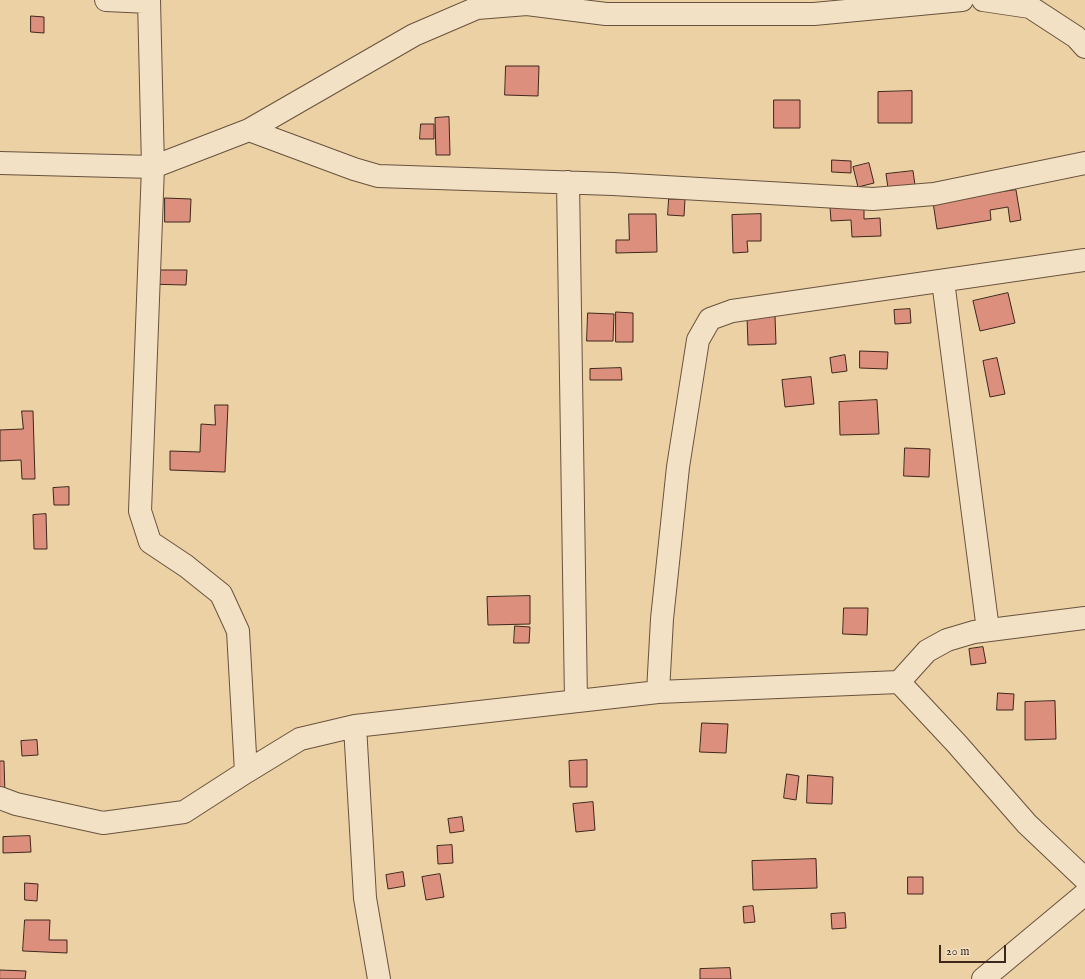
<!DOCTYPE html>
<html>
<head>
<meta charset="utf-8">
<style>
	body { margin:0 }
	#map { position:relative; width:1085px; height:979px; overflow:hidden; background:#ebd1a4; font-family:"IM FELL English",serif }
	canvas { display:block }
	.scale { position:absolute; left:939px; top:945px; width:67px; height:18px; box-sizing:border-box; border:2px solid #3e271c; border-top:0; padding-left:5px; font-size:12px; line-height:14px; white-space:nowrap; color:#3e271c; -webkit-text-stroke:3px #f2e1c4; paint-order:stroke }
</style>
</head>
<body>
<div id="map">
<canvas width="1085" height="979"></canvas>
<div class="scale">20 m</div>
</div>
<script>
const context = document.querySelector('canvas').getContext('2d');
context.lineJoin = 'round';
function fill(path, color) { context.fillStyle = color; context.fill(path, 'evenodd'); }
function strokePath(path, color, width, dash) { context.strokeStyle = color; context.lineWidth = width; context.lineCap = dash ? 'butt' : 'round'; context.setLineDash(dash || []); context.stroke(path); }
const building = new Path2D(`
	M31 16 44 17V33L31 32Z
	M506 66H539L538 96 505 95Z
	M912 91V123H878V92Z
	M774 100H800V128H774Z
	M449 117 450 155H436L435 118Z
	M421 124H434V139H420Z
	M832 160 851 161V173L832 172Z
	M869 163 874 183 858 187 853 167Z
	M913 171 915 185 888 188 886 174Z
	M1016 190 1021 220 1010 222 1008 207 990 210 991 220 937 229 933 202Z
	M165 198 191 199 190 222H165Z
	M669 199H685L684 216 668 215Z
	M864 206V219L880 218 881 236 852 237 851 220 831 221 830 207Z
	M629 214H656L657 252 616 253V240H629Z
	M761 214V241H747L748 252 733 253 732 215Z
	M144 270H187L186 285 144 284Z
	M1008 293 1015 323 980 331 973 301Z
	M910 309 911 323 895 324 894 310Z
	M616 312 633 313V342H616Z
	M588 313 614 314 613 341H587Z
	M775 316 776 344 748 345 747 317Z
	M860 351 888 352 887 369 860 368Z
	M845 355 847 371 832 373 830 358Z
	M997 358 1005 394 990 397 983 361Z
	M621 368 622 380H590V369Z
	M811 377 814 404 785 407 782 380Z
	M877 400 879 434 840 435 839 402Z
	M215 405H228L225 472 170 470V451L200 452 201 424 215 425Z
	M22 411H33L35 479H22L21 460 0 461V430L23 429Z
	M905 448 930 449 929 477 904 476Z
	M69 487V505H54L53 488Z
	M46 514 47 549H34L33 515Z
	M530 596V624L488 625 487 597Z
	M844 608H868L867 635 843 634Z
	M515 626 530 627 529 643H514Z
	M983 647 986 663 971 665 969 649Z
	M998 693 1014 694 1013 710H997Z
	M1055 701 1056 739 1025 740V702Z
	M702 723 728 724 726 753 700 752Z
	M37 740 38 755 22 756 21 741Z
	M587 760V787H570L569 761Z
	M0 761H4L5 795 0 796Z
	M787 774 799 776 796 800 784 798Z
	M808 775 833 777 832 804 807 803Z
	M593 802 595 830 576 832 573 804Z
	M462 817 464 831 450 833 448 819Z
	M30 836 31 852 3 853V837Z
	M452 845 453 863 438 864 437 846Z
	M816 859 817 888 753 890 752 861Z
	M403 872 405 886 388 889 386 875Z
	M440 874 444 897 426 900 422 877Z
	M908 877H923V894H908Z
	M25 883 38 884 37 901 25 900Z
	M753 906 755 922 744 923 743 907Z
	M845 913 846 928 832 929 831 914Z
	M25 920H50L49 940H67V953L23 951Z
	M730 968 731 979H700V969Z
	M0 970 26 971 25 979H0Z`);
const minor = new Path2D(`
	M106 0 149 2
	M149 0 153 167 140 511 150 542 186 566 221 594 238 631 246 772
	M983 0 1030 7 1076 37 1085 47
	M249 130 354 169 378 176 613 184 873 199 934 194 1085 163
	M0 163 153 167 249 130 414 35 477 8 527 4 606 14H814L962 0
	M568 182 576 701
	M943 281 988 630
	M899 682 957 744 1027 824 1085 879
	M658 692 662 619 678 467 698 340 710 319 732 311 1085 260
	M355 726 365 898 379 979
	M0 798 16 804 103 823 184 812 246 772 300 739 355 726 658 692 899 682 927 651 947 640 974 632 1085 618
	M983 979 1085 894`);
fill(building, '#dc8f7d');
strokePath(building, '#3e271c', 1);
strokePath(minor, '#69523e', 24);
strokePath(minor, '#f2e1c4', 22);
</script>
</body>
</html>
